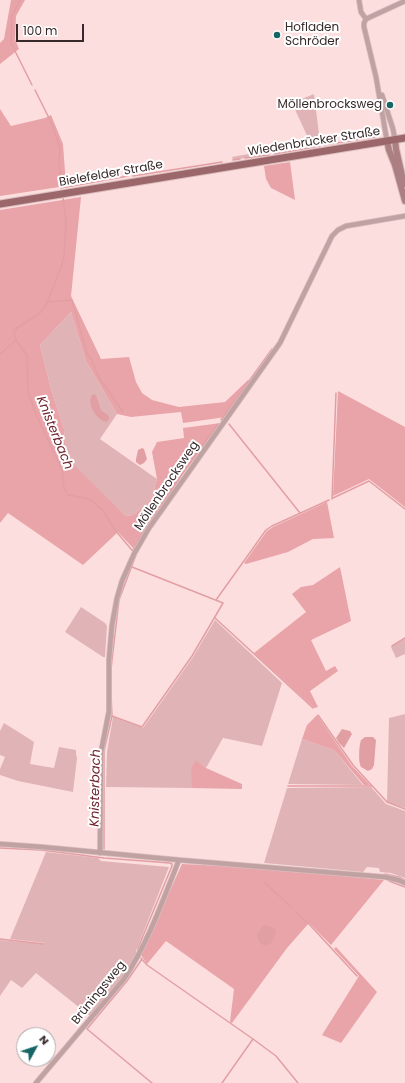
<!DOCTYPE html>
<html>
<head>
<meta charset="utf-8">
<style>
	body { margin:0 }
	#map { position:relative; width:405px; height:1083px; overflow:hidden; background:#fddedf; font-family:Poppins,sans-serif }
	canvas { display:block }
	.north { position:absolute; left:16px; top:1027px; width:40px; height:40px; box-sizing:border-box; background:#fff; border:1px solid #afa9aa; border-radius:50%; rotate:50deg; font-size:11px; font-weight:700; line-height:16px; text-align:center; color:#37292a }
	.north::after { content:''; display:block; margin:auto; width:14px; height:18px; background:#176666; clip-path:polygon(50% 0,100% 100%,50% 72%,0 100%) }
	.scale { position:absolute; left:16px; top:24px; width:68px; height:18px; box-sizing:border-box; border:2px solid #37292a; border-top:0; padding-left:5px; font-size:12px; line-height:14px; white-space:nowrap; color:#37292a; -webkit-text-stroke:3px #fff; paint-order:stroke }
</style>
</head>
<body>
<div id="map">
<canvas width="405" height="1083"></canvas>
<div class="north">N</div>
<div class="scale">100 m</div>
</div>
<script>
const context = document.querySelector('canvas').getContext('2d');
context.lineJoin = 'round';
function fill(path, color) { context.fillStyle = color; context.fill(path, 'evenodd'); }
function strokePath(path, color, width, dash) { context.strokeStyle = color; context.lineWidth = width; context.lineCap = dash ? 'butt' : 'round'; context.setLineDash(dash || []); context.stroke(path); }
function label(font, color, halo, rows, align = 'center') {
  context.font = font + ' Poppins,sans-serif'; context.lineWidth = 4; context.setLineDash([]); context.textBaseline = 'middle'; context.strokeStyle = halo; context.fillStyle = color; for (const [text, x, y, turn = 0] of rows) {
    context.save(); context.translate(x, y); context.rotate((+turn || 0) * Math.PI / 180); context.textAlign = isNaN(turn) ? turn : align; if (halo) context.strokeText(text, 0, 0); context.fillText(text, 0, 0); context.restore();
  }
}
const green = new Path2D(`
	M314 94 320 142 274 149 270 154 233 160 232 157 265 151 271 146 309 140 292 103Z
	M71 312 86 361 117 414 100 439 157 479 152 496 145 505 133 515 126 516 66 458 64 429 51 389 40 345Z
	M81 607 105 623 107 626 105 657H103L65 632Z
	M215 620 282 683 262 746 223 738 206 768 196 761 192 768V788L106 787 107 752 113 717 143 728 193 657Z
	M405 639V654L396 658 391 647Z
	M405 714V808L387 802 389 718Z
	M4 723 28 738 34 742 30 764 54 768 59 747 76 750V754L77 758 73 792 18 781 0 775V769L5 757 0 755V731Z
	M302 739 334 750 363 785 288 784Z
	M371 787 386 804 405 811V878L391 873 380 872 379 868 367 867 363 872 264 863 287 788Z
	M46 852 98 858 101 861 169 867 136 951 138 955 123 978 90 1016 36 973 22 988 11 980 0 996V940L44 944 45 943 10 939Z`);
const forest = new Path2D(`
	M11 0H25L16 16 15 39 19 49 0 64V43L4 39Z
	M0 109 11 126 45 118 51 115 63 144 66 186 0 196Z
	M290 162 295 200 271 188 266 179 264 166Z
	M81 197 71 296 101 359 129 357 136 382 142 393 152 400 179 407 225 402 248 380 251 382 226 417 183 423 181 412 131 417 117 414 86 361 71 312 40 345 51 389 64 429 66 457 126 516 133 515 145 505 152 496 157 479 152 452 157 442 184 438 183 428 221 423 183 474 134 549 118 532 83 565 8 513 0 523V210Z
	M338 391 405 427V507L369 479 333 496Z
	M327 502 334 538 313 539 288 552 246 564 244 563 267 531 273 527Z
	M340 567 351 621 311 640 326 671 335 666 338 671 310 691 318 707 314 708 254 653 306 612 292 594 301 587 313 585Z
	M317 715 352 766 370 785H364L334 750 302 739 307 725Z
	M196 760 206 768 242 784V789L192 788 191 768Z
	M182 864 262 868 384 880 331 945 309 923 287 948 232 1023 230 1022 234 989 166 941 147 964 141 955Z
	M336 947 377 992 341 1043 322 1035 359 976 334 949Z`);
const water = new Path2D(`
	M94 394 96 395 101 410C105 414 113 415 107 422 96 420 88 406 91 396Z
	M142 448 144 449 147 459 144 463 140 465 136 462V459L138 450Z
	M342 729 350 731 352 734 344 748 339 743 336 738Z
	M365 737H373L376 740 374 765 372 769 368 771 361 767C358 762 359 745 361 740Z
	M265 925 271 927 276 930C275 946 261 953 257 935L262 927Z`);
const stream = new Path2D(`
	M20 0 12 16 11 43 32 85
	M35 90 51 122 60 148 59 160 61 188
	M324 145 375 137
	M274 154 320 146
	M245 158 269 155
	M233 160 240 159
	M133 176 222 162
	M61 188 128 176
	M63 197 66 222 64 257 60 270 46 305 40 313 17 328 14 333 16 340 27 355 28 391 35 412 62 470 64 488 68 495C73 496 86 498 89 499 94 501 96 507 102 509L115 530 136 555 119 600 112 660 111 670
	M31 202 63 197
	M47 302 72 300 87 354 92 360 99 378 123 412
	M0 354 16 340
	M221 420 272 349
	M229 424 300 513
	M333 498 369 481 405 509
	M332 499 336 393
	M152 520 182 474 218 424
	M133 550 143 533
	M216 600 266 530 272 526 329 500
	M215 618 313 708
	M392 646 405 638
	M318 715 353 765 387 802 405 809
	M112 716 142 727 192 656 223 603 132 567
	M288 786H371
	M0 848 41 850 104 858 170 863 172 864V866L138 948V951
	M104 849V751L112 716 111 694
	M385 874 399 877 405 880
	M389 881 405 887
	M264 882 291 907
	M296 912 309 924 357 976
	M0 939 44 944
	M141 958 147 965 253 1039 276 1056 298 1083
	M142 959 127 981 87 1029 152 1083
	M222 1083 253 1039`);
const street = new Path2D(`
	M359 0 361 12 366 19
	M366 19 364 23V27L376 77 387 141
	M366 19 405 1
	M382 95 393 129 395 140
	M0 844 42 847 179 860 385 877 398 880 405 883
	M100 853 101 752 109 711V659L112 625 117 598 122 581 134 554 149 528 280 343 332 236 338 230 346 226 405 216
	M36 1083 124 979C148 943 163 900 179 860`);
const secondary = new Path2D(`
	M395 140 396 149 404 184
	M387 141 389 150 395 165 405 201`);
const primary = new Path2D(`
	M0 204 405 138`);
const markers = [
	[277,35,4,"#176666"],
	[390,105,4,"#176666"]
];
const poiNames = [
	["Hofladen",285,28],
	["Schröder",285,42],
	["Möllenbrocksweg",382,105,"right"]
];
const streetNames = [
	["Wiedenbrücker Straße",314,142,-9],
	["Bielefelder Straße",111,174,-10],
	["Möllenbrocksweg",167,486,-56],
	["Brüningsweg",99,993,-51]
];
const waterNames = [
	["Knisterbach",54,433,68],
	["Knisterbach",96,788,-89]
];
fill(green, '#e0b4b6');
fill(forest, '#e8a4a8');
fill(water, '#e29fa3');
strokePath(stream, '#e29fa3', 1.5);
strokePath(street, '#d9bdbe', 6);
strokePath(secondary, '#d9bdbe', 8);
strokePath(primary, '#d9bdbe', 9);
strokePath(street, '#c0a2a3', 4.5);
strokePath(secondary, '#ac8082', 6);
strokePath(primary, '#9c676b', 7);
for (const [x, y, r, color] of markers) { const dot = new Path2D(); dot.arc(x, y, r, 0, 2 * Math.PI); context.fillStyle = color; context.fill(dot); strokePath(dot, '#fff', 1.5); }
label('12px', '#37292a', '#fff', poiNames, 'left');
label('12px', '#37292a', '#fff', streetNames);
label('italic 13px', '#71232e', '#fff', waterNames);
</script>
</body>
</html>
